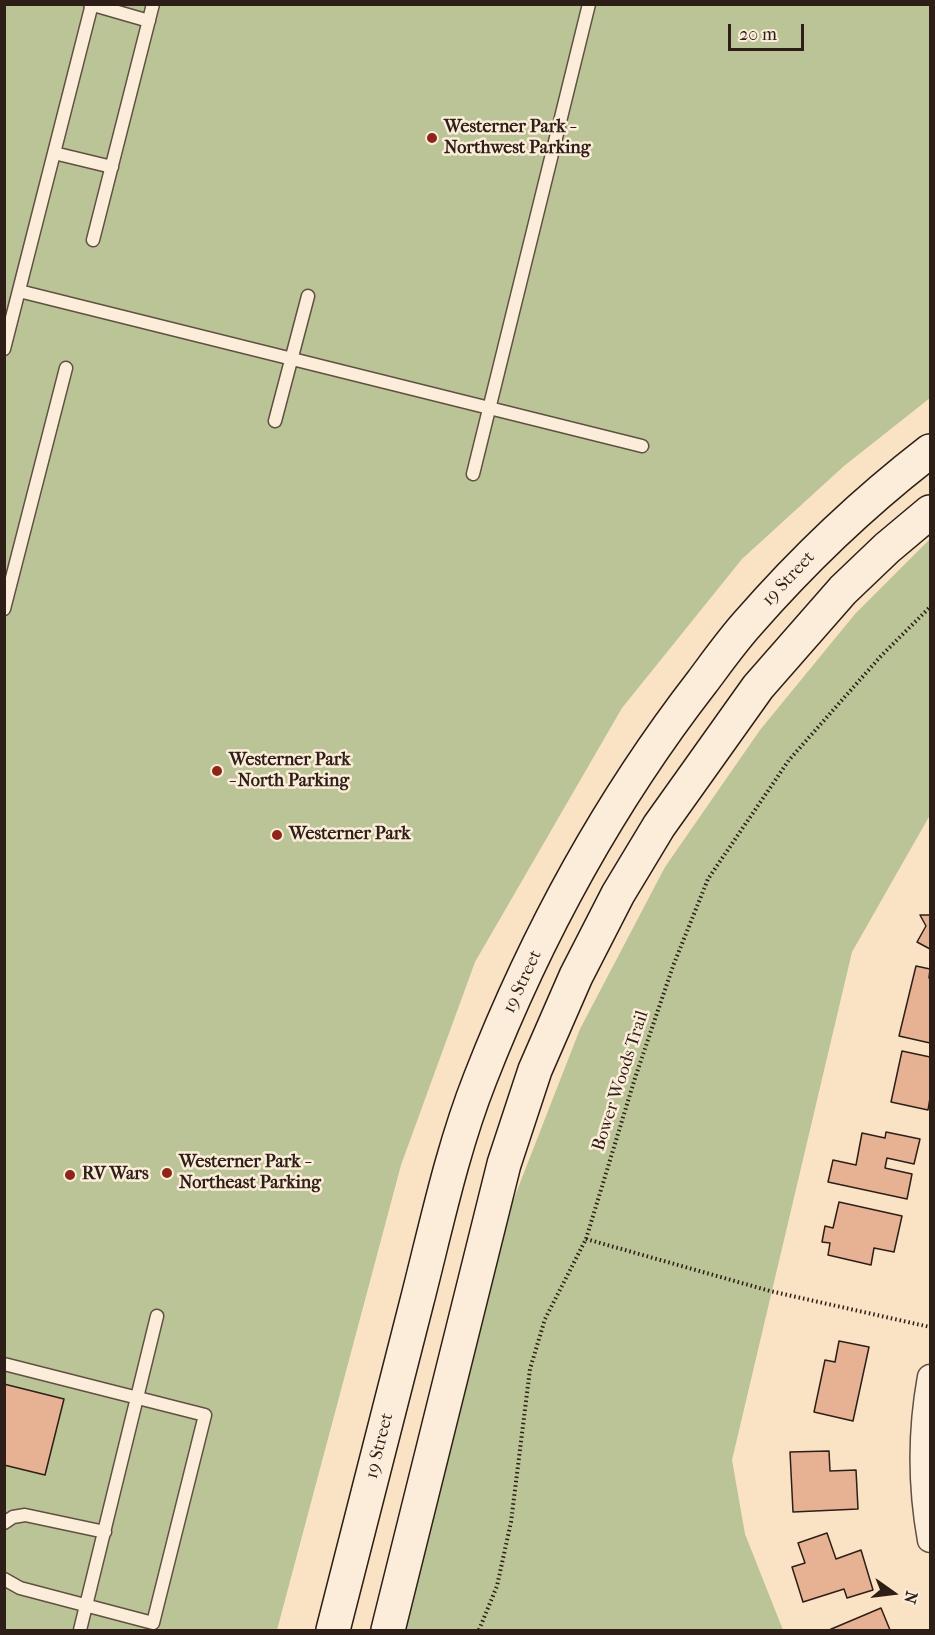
<!DOCTYPE html>
<html>
<head>
<meta charset="utf-8">
<style>
	body { margin:0 }
	#map { position:relative; width:935px; height:1635px; overflow:hidden; background:#f9e3c4; font-family:"IM FELL French Canon",serif }
	canvas { display:block }
	.frame { position:absolute; inset:0; border:6px solid #2d1e17; pointer-events:none }
	.north { position:absolute; left:863px; top:1563px; width:60px; height:60px; -webkit-text-stroke:4px #fbedd9; paint-order:stroke; rotate:104deg; font-size:16px; font-weight:700; line-height:24px; text-align:center; color:#2d1e17 }
	.north::after { content:''; display:block; margin:auto; width:21px; height:27px; background:#2d1e17; clip-path:polygon(50% 0,100% 100%,50% 72%,0 100%) }
	.scale { position:absolute; left:728px; top:24px; width:76px; height:27px; box-sizing:border-box; border:3px solid #2d1e17; border-top:0; padding-left:8px; font-size:18px; line-height:21px; white-space:nowrap; color:#2d1e17; -webkit-text-stroke:4px #fbedd9; paint-order:stroke }
</style>
</head>
<body>
<div id="map">
<canvas width="935" height="1635"></canvas>
<div class="frame"></div>
<div class="north">N</div>
<div class="scale">20 m</div>
</div>
<script>
const context = document.querySelector('canvas').getContext('2d');
context.lineJoin = 'round';
function fill(path, color) { context.fillStyle = color; context.fill(path, 'evenodd'); }
function strokePath(path, color, width, dash) { context.strokeStyle = color; context.lineWidth = width; context.lineCap = dash ? 'butt' : 'round'; context.setLineDash(dash || []); context.stroke(path); }
function label(font, color, halo, rows, align = 'center') {
  context.font = font + ' "IM FELL French Canon",serif'; context.lineWidth = 5; context.setLineDash([]); context.textBaseline = 'middle'; context.strokeStyle = halo; context.fillStyle = color; for (const [text, x, y, turn = 0] of rows) {
    context.save(); context.translate(x, y); context.rotate((+turn || 0) * Math.PI / 180); context.textAlign = isNaN(turn) ? turn : align; if (halo) context.strokeText(text, 0, 0); context.fillText(text, 0, 0); context.restore();
  }
}
const green = new Path2D(`
	M5 5H930V398L844 466 742 559 622 708 475 962 401 1165 277 1630H5Z
	M930 539V815L852 952 732 1460 745 1534 783 1630H400L511 1206 580 1029 665 867 760 730 855 614Z`);
const building = new Path2D(`
	M920 915H930V949L917 942 926 926Z
	M916 966 930 969 929 978H930V1043L899 1036Z
	M902 1051 930 1057V1098L928 1110 891 1102Z
	M886 1132 920 1139 914 1164 887 1158 885 1168 912 1174 907 1199 828 1182 833 1160 856 1165 862 1133 885 1138Z
	M839 1202 902 1216 894 1252 874 1248 871 1265 828 1255 830 1243 822 1242 825 1226 833 1228Z
	M839 1341 869 1347 853 1421 814 1412 825 1360 835 1362Z
	M4 1384 64 1399 45 1475 4 1465Z
	M829 1451 830 1471 856 1470 858 1509 793 1512 790 1452Z
	M827 1533 836 1559 861 1550 873 1590 847 1598 844 1589 803 1602 792 1567 805 1563 798 1543Z
	M881 1608 890 1630H829Z`);
const path = new Path2D(`
	M586 1239 770 1291 930 1327
	M479 1630 497 1586 511 1522 530 1369 545 1319 586 1239 635 1078 673 966 708 879 789 760 881 656 930 607`);
const lane = new Path2D(`
	M90 4 149 21
	M54 153 112 167
	M93 240 153 4
	M19 291 642 446
	M4 349 92 4
	M275 421 308 296
	M473 474 589 4
	M4 609 66 368
	M4 1364 205 1415 153 1623 20 1588 4 1579
	M4 1523 13 1517 25 1515 105 1532
	M80 1630 157 1316`);
const street = new Path2D(`
	M930 1377C920 1432 920 1485 930 1540`);
const secondary = new Path2D(`
	M333 1630C361 1521 389 1411 417 1301 436 1227 452 1150 480 1079 535 938 609 802 702 682 717 662 731 642 748 623 803 560 864 502 930 451
	M388 1630 504 1164 535 1070 576 976 618 894 659 826 758 687 843 590 887 548 930 512`);
const markers = [
	[432,138,6,"#8f2418"],
	[217,771,6,"#8f2418"],
	[277,835,6,"#8f2418"],
	[167,1173,6,"#8f2418"],
	[70,1175,6,"#8f2418"]
];
const poiNames = [
	["Westerner Park -",444,128],
	["Northwest Parking",444,149],
	["Westerner Park",229,761],
	["- North Parking",229,782],
	["Westerner Park",289,835],
	["Westerner Park -",179,1163],
	["Northeast Parking",179,1184],
	["RV Wars",82,1175]
];
const streetNames = [
	["19 Street",789,579,-47],
	["19 Street",523,982,-65],
	["Bower Woods Trail",621,1081,-72],
	["19 Street",380,1446,-76]
];
fill(green, '#bbc496');
fill(building, '#e6b293');
strokePath(building, '#2d1e17', 1.5);
strokePath(lane, '#604f42', 15);
strokePath(street, '#604f42', 27);
strokePath(secondary, '#2d1e17', 36);
strokePath(path, '#2d1e17', 4, [1.5, 3]);
strokePath(lane, '#fbedd9', 12);
strokePath(street, '#fbedd9', 24);
strokePath(secondary, '#fbedd9', 33);
for (const [x, y, r, color] of markers) { const dot = new Path2D(); dot.arc(x, y, r, 0, 2 * Math.PI); context.fillStyle = color; context.fill(dot); strokePath(dot, '#fbedd9', 2); }
label('bold 18px', '#2d1e17', '#fbedd9', poiNames, 'left');
label('18px', '#2d1e17', '#fbedd9', streetNames);
</script>
</body>
</html>
